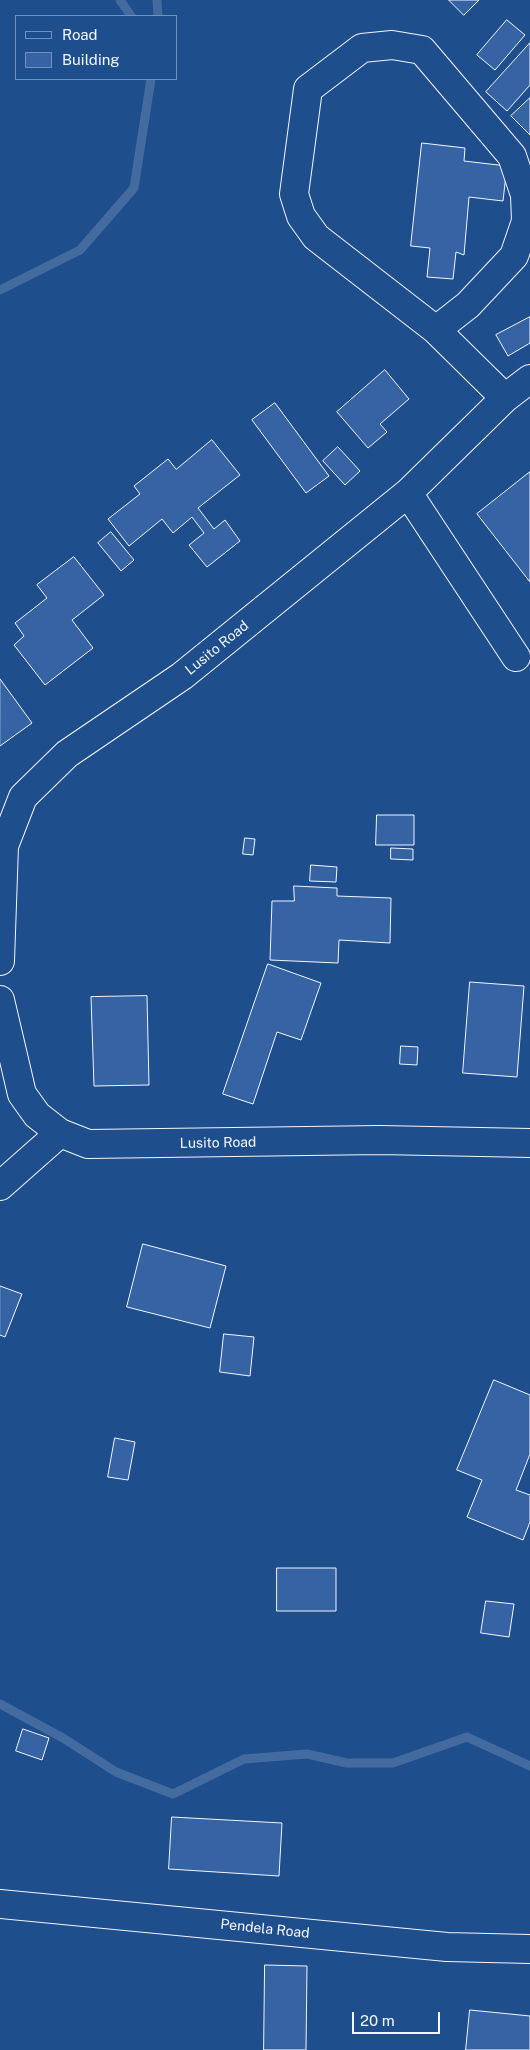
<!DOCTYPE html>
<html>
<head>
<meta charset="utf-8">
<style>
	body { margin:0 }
	#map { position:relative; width:530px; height:2050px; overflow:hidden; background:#1f4e8c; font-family:"Public Sans",sans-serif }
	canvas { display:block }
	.legend { position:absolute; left:15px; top:15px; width:162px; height:65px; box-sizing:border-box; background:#1f4e8c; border:1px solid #7391ba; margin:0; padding:6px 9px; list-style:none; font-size:15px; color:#f2f6ff }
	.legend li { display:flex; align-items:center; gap:10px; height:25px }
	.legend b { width:25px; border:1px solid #7391ba }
	.scale { position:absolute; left:352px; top:2012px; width:88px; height:22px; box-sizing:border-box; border:2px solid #f2f6ff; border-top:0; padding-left:6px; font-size:15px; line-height:18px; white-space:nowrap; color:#f2f6ff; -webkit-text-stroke:4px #1f4e8c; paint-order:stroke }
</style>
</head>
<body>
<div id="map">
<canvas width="530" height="2050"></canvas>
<ul class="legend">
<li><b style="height:6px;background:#1f4e8c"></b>Road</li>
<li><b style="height:14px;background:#3563a3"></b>Building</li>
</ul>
<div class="scale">20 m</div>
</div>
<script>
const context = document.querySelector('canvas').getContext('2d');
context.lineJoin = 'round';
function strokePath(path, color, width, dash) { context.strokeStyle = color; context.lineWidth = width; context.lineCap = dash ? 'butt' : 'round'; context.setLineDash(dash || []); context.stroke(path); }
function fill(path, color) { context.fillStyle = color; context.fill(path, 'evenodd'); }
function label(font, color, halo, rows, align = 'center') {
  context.font = font + ' "Public Sans",sans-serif'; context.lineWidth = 4; context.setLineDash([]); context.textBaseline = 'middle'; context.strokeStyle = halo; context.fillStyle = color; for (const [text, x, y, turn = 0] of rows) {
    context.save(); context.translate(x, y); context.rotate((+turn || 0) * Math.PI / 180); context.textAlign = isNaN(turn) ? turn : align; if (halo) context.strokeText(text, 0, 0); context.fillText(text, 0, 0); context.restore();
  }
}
const stream = new Path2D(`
	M120 0 131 16
	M157 0 158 16
	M0 290 80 250 134 188 151 79
	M0 1704 63 1738 116 1772 173 1794 244 1759 307 1754 347 1763H393L467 1737 530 1766`);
const building = new Path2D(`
	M449 0H479L464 15Z
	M507 20 525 35 495 70 477 55Z
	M530 43V85L507 111 486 92Z
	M530 98V135L511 116Z
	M422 143 465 148 464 161 507 166 503 201 469 197 464 255 456 252 453 279 427 277 430 248 411 246Z
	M530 317V343L508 356 496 335Z
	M385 370 409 399 380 424 387 432 368 448 337 412Z
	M275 403 329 476 306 493 252 420Z
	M212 440 240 475 198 508 214 529 225 520 240 541 207 567 189 545 204 533 192 517 173 533 162 519 129 546 108 519 140 494 134 486 168 459 176 469Z
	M338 447 360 471 345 485 323 461Z
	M530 472V582L477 514Z
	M111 532 134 560 121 571 98 543Z
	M74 557 104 595 72 620 93 648 45 685 14 645 24 636 15 623 47 598 37 585Z
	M0 679 32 723 0 746Z
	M377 815H414V845H376Z
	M245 838 255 839 253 855 243 854Z
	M391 848 413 849V860L391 859Z
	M311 865 337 867 336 882 310 881Z
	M294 886 337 888V896L391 898 390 943 339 940 338 963 270 960 272 901H294Z
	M268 964 321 983 301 1040 277 1032 253 1104 223 1094Z
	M470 982 524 986 517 1077 463 1073Z
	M147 996 149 1085 94 1086 91 997Z
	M401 1046 418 1047 417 1065 400 1064Z
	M143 1244 226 1266 210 1328 127 1307Z
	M0 1286 22 1294 5 1337 0 1335Z
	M224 1334 254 1337 250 1376 220 1372Z
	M494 1380 530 1395V1454L516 1490 530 1495V1522L523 1540 467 1517 482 1480 457 1470Z
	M115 1438 135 1442 128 1480 108 1477Z
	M277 1568H336V1611H277Z
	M486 1601 514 1604 509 1637 481 1633Z
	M23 1729 49 1738 42 1760 16 1751Z
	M172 1817 282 1823 279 1876 169 1869Z
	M265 1965 307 1966 306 2050H264Z
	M470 2010 530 2016V2050H466Z`);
const minor = new Path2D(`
	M436 330 468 305 514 256 526 221 525 195 512 156 422 50 392 45 362 48 308 89 294 194 301 216 316 237 436 330 505 398
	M408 493 516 657
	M0 961 4 846 23 797 67 754 182 676 408 493 505 398 530 379
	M0 1000 22 1094 37 1115 60 1133 88 1144 380 1140 530 1143
	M0 1186 60 1133
	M0 1904 447 1947 530 1949`);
const streetNames = [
	["Lusito Road",217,648,-39],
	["Lusito Road",218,1143,-1],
	["Pendela Road",265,1929,6]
];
strokePath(stream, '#446ba0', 9);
fill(building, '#3563a3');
strokePath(building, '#f2f6ff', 1);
strokePath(minor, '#f2f6ff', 30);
strokePath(minor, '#1f4e8c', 28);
label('14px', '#f2f6ff', '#1f4e8c', streetNames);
</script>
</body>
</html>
